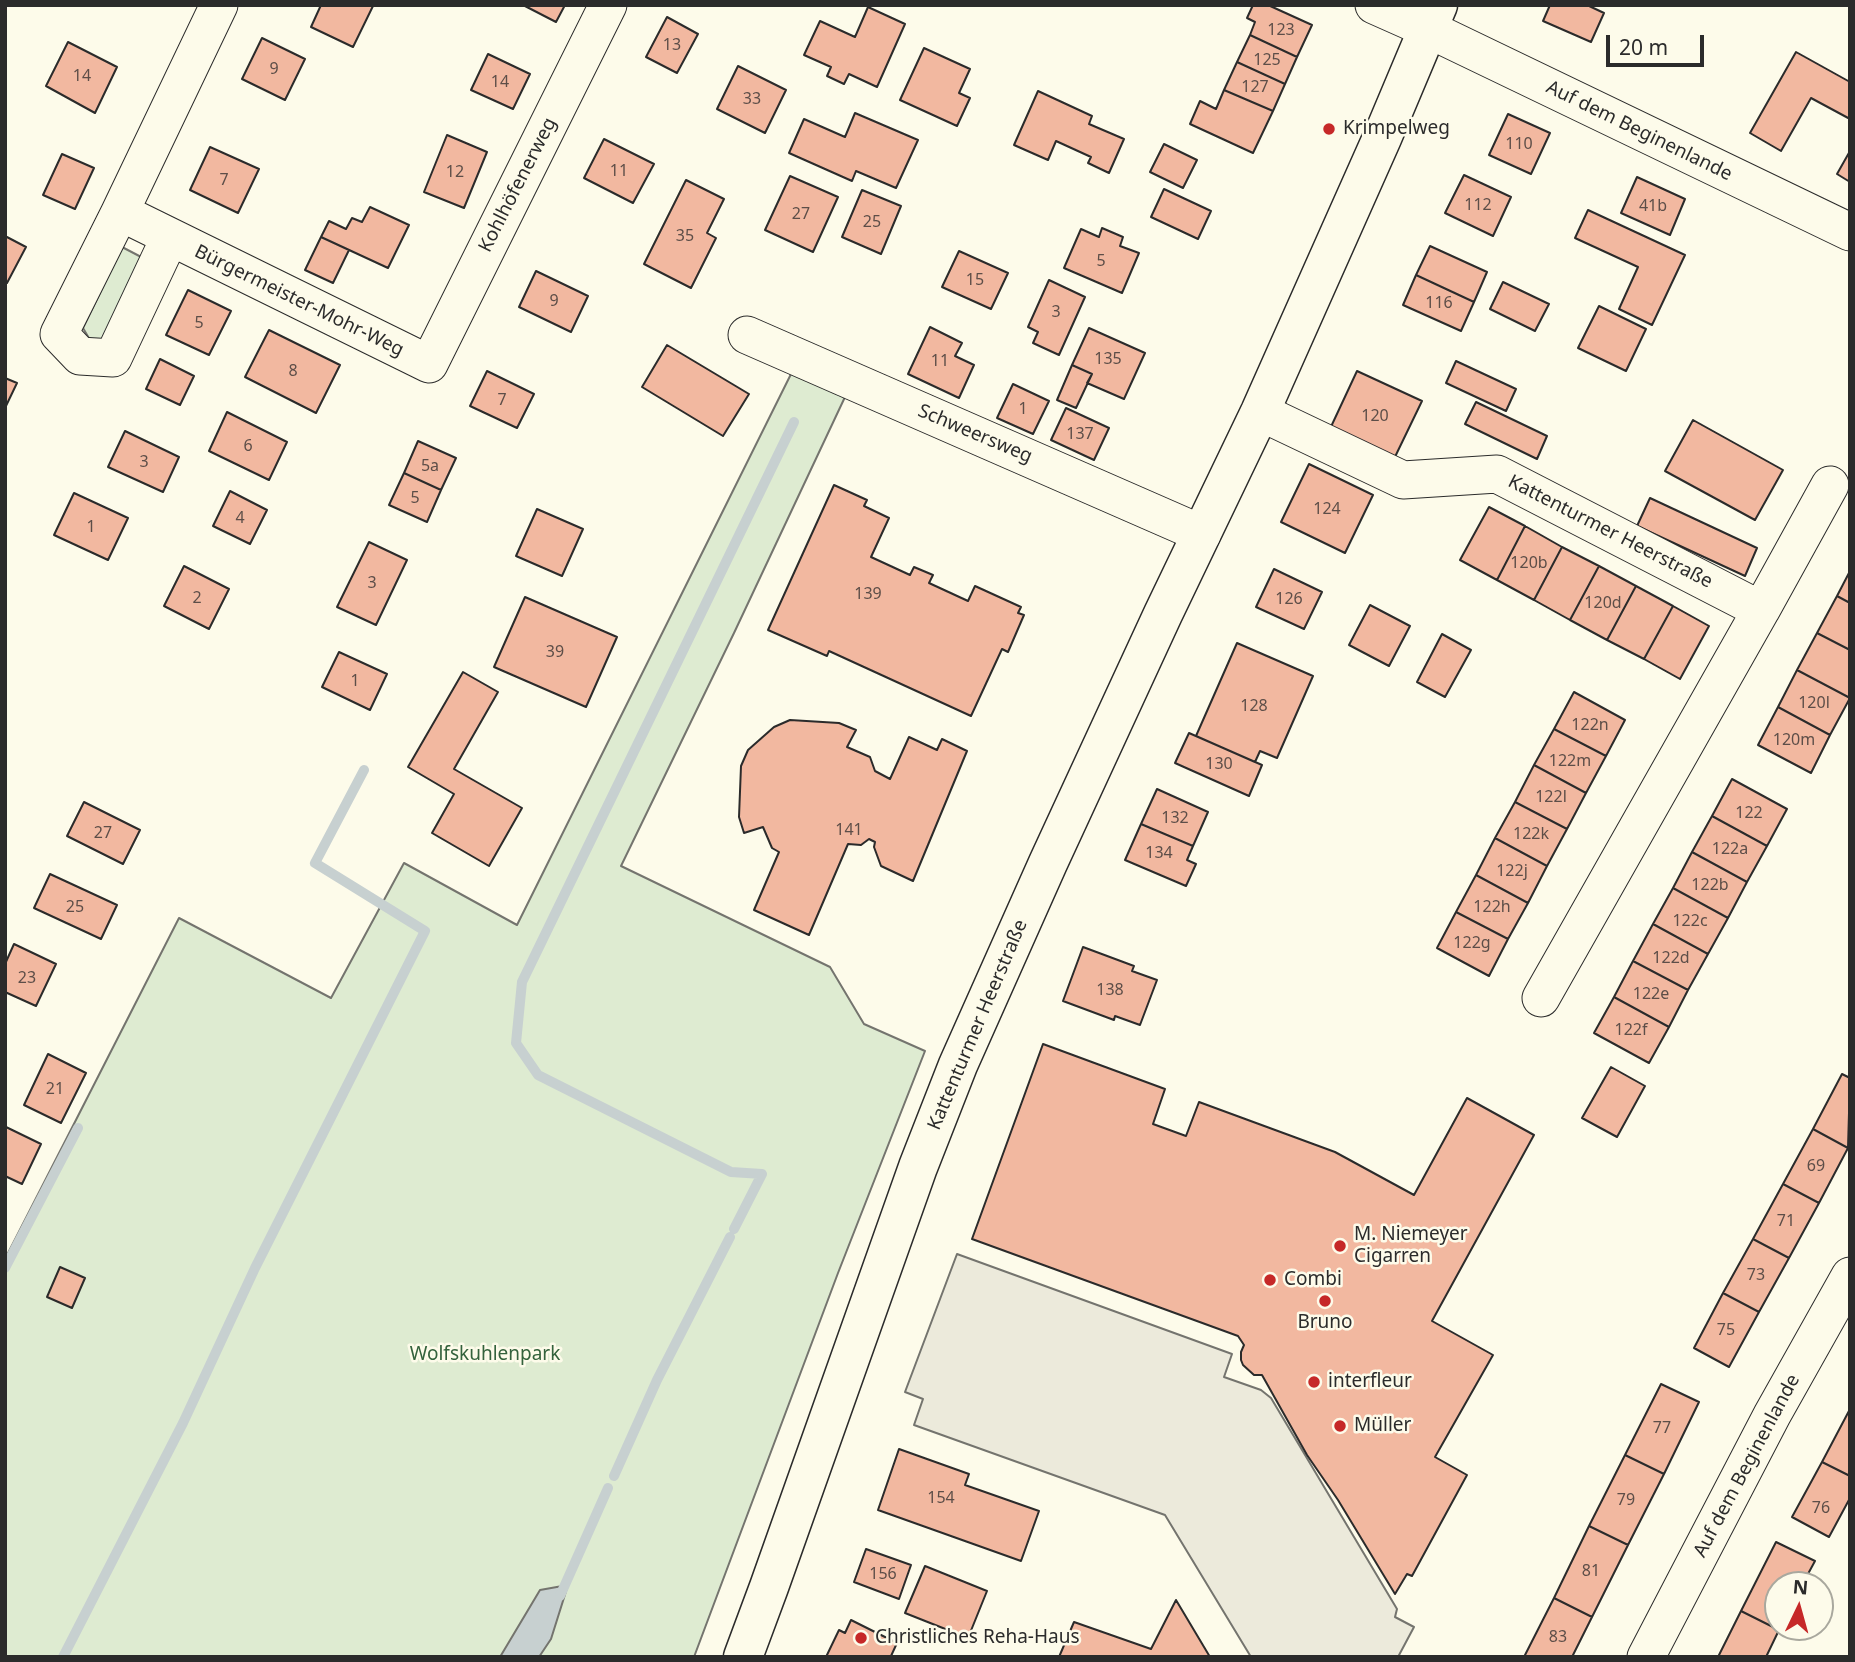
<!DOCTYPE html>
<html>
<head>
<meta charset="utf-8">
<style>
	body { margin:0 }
	#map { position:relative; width:1855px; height:1662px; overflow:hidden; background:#fdfbea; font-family:"Noto Sans",sans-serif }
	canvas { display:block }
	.frame { position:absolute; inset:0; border:7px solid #2b2b2b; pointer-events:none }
	.north { position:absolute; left:1764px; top:1571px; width:70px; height:70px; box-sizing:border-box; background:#fdfbea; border:2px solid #a9a89e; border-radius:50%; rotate:5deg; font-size:19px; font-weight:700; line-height:28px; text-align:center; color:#2b2b2b }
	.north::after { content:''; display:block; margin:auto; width:24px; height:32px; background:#c62828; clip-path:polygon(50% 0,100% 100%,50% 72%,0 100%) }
	.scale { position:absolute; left:1606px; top:35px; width:98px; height:32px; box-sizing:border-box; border:4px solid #2b2b2b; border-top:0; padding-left:9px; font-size:21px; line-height:24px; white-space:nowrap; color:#2b2b2b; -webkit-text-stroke:5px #fdfbea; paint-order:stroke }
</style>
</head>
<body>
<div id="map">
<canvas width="1855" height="1662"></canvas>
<div class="frame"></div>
<div class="north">N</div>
<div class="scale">20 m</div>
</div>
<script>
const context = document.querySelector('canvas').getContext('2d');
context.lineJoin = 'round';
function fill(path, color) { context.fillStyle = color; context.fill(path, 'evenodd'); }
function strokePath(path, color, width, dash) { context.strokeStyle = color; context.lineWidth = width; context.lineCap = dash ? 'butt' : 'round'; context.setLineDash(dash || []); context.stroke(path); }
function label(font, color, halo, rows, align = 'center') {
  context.font = font + ' "Noto Sans",sans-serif'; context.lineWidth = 5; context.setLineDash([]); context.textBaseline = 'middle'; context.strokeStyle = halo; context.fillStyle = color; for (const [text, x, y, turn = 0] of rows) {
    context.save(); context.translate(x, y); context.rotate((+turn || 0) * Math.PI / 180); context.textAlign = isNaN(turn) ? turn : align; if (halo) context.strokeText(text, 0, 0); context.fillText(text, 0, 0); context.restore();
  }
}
const green = new Path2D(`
	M122 247 145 259 105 341 90 340 83 328Z
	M794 368 845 397 734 633 621 866 830 967 864 1024 925 1051 838 1273 694 1657H5V1259L179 918 331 998 404 863 517 925Z`);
const parking = new Path2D(`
	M957 1254 1232 1354 1224 1377 1261 1390 1271 1398 1397 1609 1395 1617 1414 1627 1398 1657H1251L1165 1515 914 1425 923 1399 905 1392Z`);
const water = new Path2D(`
	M568 1585 551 1639 539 1657H500L540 1590Z`);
const stream = new Path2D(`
	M734 1229 762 1174 731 1172 538 1075 516 1043 522 982 794 422
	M5 1268 78 1128
	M614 1476 657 1380 730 1237
	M560 1596 608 1488
	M63 1657 183 1423 255 1268 425 931 315 863 364 770`);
const building = new Path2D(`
	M321 5 373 6 353 47 311 27Z
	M523 5H565L556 22Z
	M1253 5H1268L1312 25 1297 57 1250 35 1255 22 1247 18Z
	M1550 5H1587L1604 13 1591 42 1543 21Z
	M868 7 905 24 877 87 849 74 844 84 827 76 831 67 804 55 820 21 855 37Z
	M667 17 698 34 677 73 646 57Z
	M1250 35 1297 57 1285 84 1237 62Z
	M262 38 305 59 285 100 242 79Z
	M68 42 117 67 95 113 46 86Z
	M924 48 970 69 959 93 970 98 957 126 900 100Z
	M1796 52 1850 82V119L1811 98 1781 151 1750 133Z
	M488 54 530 74 513 109 471 90Z
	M1237 62 1285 84 1273 111 1224 90Z
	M738 66 786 90 765 133 717 109Z
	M1224 90 1273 111 1253 153 1190 124 1200 101 1216 109Z
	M1038 91 1092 116 1089 124 1124 139 1109 173 1088 163 1091 157 1056 141 1048 160 1014 145Z
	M855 113 918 140 896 188 856 171 852 181 789 153 804 119 845 137Z
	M1508 114 1550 133 1531 174 1489 155Z
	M447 135 487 152 464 208 424 192Z
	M604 139 654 164 633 203 584 178Z
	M1164 144 1197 160 1183 188 1150 172Z
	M210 147 259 169 238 213 190 190Z
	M1850 151V182L1837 174Z
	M62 154 94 168 75 209 43 195Z
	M1464 175 1511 197 1493 236 1445 213Z
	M790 176 838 197 813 252 765 230Z
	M1637 177 1685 199 1670 235 1621 213Z
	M686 180 724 199 707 233 716 238 691 288 644 264Z
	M1164 189 1211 211 1198 239 1151 217Z
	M862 190 901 206 881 254 842 237Z
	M370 207 409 225 388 268 321 237 329 221 346 229 352 218 362 222Z
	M1588 210 1685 255 1652 325 1619 309 1638 267 1575 238Z
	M1102 228 1123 237 1120 246 1139 253 1122 293 1064 268 1081 229 1099 237Z
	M5 236 26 247 7 283 5 282Z
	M321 237 349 250 333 283 305 270Z
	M1430 246 1487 272 1474 302 1416 275Z
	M959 251 1008 273 991 309 942 287Z
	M536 271 588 296 571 332 519 307Z
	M1416 275 1474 302 1461 331 1403 305Z
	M1049 280 1085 297 1059 355 1033 343 1038 332 1028 327Z
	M1503 282 1549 304 1535 331 1490 309Z
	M188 290 231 311 209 355 166 335Z
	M1599 306 1646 329 1626 371 1578 348Z
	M930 327 962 343 955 356 974 365 959 398 908 374Z
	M1089 328 1145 353 1124 399 1087 383 1092 374 1072 365Z
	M269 330 340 365 316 413 245 377Z
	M667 345 749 394 723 436 642 387Z
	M160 359 194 376 180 405 146 389Z
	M1456 361 1516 389 1506 411 1446 383Z
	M1072 365 1092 374 1076 408 1057 400Z
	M487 371 534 394 517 428 470 406Z
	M1357 371 1422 401 1393 461 1329 431Z
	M5 378 17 383 5 408Z
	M1013 384 1049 401 1033 434 997 418Z
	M1476 402 1547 436 1537 459 1465 424Z
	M1066 408 1109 428 1094 460 1051 440Z
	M227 412 287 442 269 480 209 451Z
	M1693 420 1783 470 1755 520 1665 471Z
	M125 431 179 457 163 492 108 467Z
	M418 441 456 458 441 490 404 473Z
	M1309 464 1373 495 1345 553 1281 522Z
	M404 473 441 490 427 522 389 505Z
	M834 485 867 500 864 506 889 518 871 557 910 575 914 567 933 575 929 583 968 601 975 586 1021 607 1018 613 1024 615 1008 652 1002 649 971 716 829 651 827 656 768 630Z
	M230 491 267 510 250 544 213 526Z
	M74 493 128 518 108 560 54 535Z
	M1650 498 1757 548 1745 576 1637 526Z
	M1489 507 1525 526 1497 580 1460 560Z
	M537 509 583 529 562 576 516 556Z
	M1525 526 1562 547 1534 600 1497 580Z
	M369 542 407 560 376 625 337 607Z
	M1562 547 1599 566 1570 620 1534 600Z
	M184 566 229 589 209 629 164 606Z
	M1599 566 1636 586 1607 640 1570 620Z
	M1274 569 1322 592 1304 629 1256 607Z
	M1850 571V603L1837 596Z
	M1636 586 1673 606 1644 659 1607 640Z
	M1837 596 1850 603V650L1817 633Z
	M525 597 617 637 586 707 494 667Z
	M1370 605 1410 626 1389 666 1349 645Z
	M1673 606 1709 626 1680 679 1644 659Z
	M1817 633 1850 650V698L1797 670Z
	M1442 634 1471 650 1445 697 1417 682Z
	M1237 643 1313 676 1277 758 1260 751 1255 762 1196 736Z
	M339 652 387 674 370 710 322 687Z
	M1797 670 1850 698 1830 735 1778 707Z
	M463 672 498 692 454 769 522 808 489 866 432 833 454 794 408 767Z
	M1574 692 1625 720 1606 756 1554 729Z
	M1778 707 1830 735 1811 773 1758 745Z
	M790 720 839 723 856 730 847 747 870 757 875 771 890 779 909 737 937 750 942 739 967 751 913 881 881 866 874 847 875 842 869 839 861 845 848 844 809 935 754 910 779 852 772 848 763 827 744 833 739 817 741 766 748 750 774 727Z
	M1554 729 1606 756 1586 793 1534 765Z
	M1189 733 1262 765 1249 796 1175 763Z
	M1534 765 1586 793 1567 829 1515 802Z
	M1732 779 1787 809 1767 846 1712 816Z
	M1157 789 1208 812 1193 846 1141 824Z
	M84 802 140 830 123 864 67 836Z
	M1515 802 1567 829 1547 866 1495 838Z
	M1712 816 1767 846 1747 882 1692 852Z
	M1141 824 1193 846 1187 860 1196 864 1186 886 1125 860Z
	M1495 838 1547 866 1528 903 1476 875Z
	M1692 852 1747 882 1728 918 1673 888Z
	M50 874 117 905 101 939 34 908Z
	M1476 875 1528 903 1508 939 1456 912Z
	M1673 888 1728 918 1708 954 1653 924Z
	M1456 912 1508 939 1489 976 1437 948Z
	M1653 924 1708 954 1688 990 1633 961Z
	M14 944 56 964 36 1006 5 992V964Z
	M1083 947 1134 966 1132 971 1157 980 1140 1025 1115 1016 1114 1020 1063 1001Z
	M1633 961 1688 990 1669 1027 1614 997Z
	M1614 997 1669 1027 1649 1063 1594 1033Z
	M1043 1044 1165 1089 1153 1124 1186 1136 1199 1102 1335 1152 1414 1195 1467 1098 1534 1135 1432 1321 1493 1355 1435 1457 1467 1475 1412 1576 1407 1574 1395 1594 1338 1500 1307 1455 1262 1375H1254L1243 1365 1241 1360V1352L1244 1345 1238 1336 972 1239Z
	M48 1054 86 1073 61 1123 24 1105Z
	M1611 1067 1645 1086 1617 1137 1582 1118Z
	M1842 1074 1850 1078 1848 1148 1813 1129Z
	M6 1127 41 1144 22 1184 5 1176Z
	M1813 1129 1848 1148 1819 1203 1783 1184Z
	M1783 1184 1819 1203 1789 1258 1753 1239Z
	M1753 1239 1789 1258 1759 1312 1723 1293Z
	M60 1267 85 1278 72 1308 47 1297Z
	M1723 1293 1759 1312 1729 1367 1694 1348Z
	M1661 1384 1699 1402 1664 1474 1625 1455Z
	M1850 1409V1476L1822 1462Z
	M899 1449 969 1474 965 1485 1039 1511 1021 1561 878 1510Z
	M1625 1455 1664 1474 1628 1545 1589 1526Z
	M1822 1462 1850 1476V1498L1829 1537 1792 1517Z
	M1589 1526 1628 1545 1592 1617 1554 1598Z
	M1776 1542 1815 1561 1802 1585H1778V1627H1781L1779 1630 1741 1611Z
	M866 1549 911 1565 899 1599 854 1582Z
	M925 1566 987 1591 968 1638 905 1613Z
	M1554 1598 1592 1617 1572 1657H1524Z
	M1176 1600 1210 1657H1059L1074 1622 1151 1649Z
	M1741 1611 1779 1630 1766 1657H1718Z
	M851 1620 897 1643 891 1656 894 1657H826L839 1630 845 1633Z`);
const minor = new Path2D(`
	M219 5 120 212 429 364 608 5
	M1374 5 1428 29 1850 232
	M120 212 59 334 80 356 113 358 170 237
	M747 335 1202 534
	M1260 412 1403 480 1497 474 1761 610 1541 998
	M1761 610 1830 485
	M1646 1657 1772 1415 1850 1276`);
const major = new Path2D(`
	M743 1657 769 1587 918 1167 958 1065 1048 863 1163 614 1260 412 1382 138 1438 5`);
const markers = [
	[1329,129,7,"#c62828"],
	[1340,1246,7,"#c62828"],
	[1270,1280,7,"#c62828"],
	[1325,1301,7,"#c62828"],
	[1314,1382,7,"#c62828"],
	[1340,1426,7,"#c62828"],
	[861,1638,7,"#c62828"]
];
const numberNames = [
	["123",1281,30],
	["13",672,45],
	["125",1267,60],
	["9",274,69],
	["14",82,76],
	["14",500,82],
	["127",1255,87],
	["33",752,99],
	["110",1519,144],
	["11",619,171],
	["12",455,172],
	["7",224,180],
	["112",1478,205],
	["41b",1653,206],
	["27",801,214],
	["25",872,222],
	["35",685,236],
	["5",1101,261],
	["15",975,280],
	["9",554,301],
	["116",1439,303],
	["3",1056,312],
	["5",199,323],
	["135",1108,359],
	["11",940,361],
	["8",293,371],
	["7",502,400],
	["1",1023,409],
	["120",1375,416],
	["137",1080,434],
	["6",248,446],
	["3",144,462],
	["5a",430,466],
	["5",415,498],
	["124",1327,509],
	["4",240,518],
	["1",91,527],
	["120b",1529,563],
	["3",372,583],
	["139",868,594],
	["2",197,598],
	["126",1289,599],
	["120d",1603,603],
	["39",555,652],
	["1",355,681],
	["120l",1814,703],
	["128",1254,706],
	["122n",1590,725],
	["120m",1794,740],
	["122m",1570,761],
	["130",1219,764],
	["122l",1551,797],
	["122",1749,813],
	["132",1175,818],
	["141",849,830],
	["27",103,833],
	["122k",1531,834],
	["122a",1730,849],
	["134",1159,853],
	["122j",1512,871],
	["122b",1710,885],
	["25",75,907],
	["122h",1492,907],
	["122c",1690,921],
	["122g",1472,943],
	["122d",1671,958],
	["23",27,978],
	["138",1110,990],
	["122e",1651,994],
	["122f",1631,1030],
	["21",55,1089],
	["69",1816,1166],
	["71",1786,1221],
	["73",1756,1275],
	["75",1726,1330],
	["77",1662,1428],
	["154",941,1498],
	["79",1626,1500],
	["76",1821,1508],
	["81",1591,1571],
	["156",883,1574],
	["83",1558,1637]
];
const poiNames = [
	["Krimpelweg",1343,129],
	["M. Niemeyer",1354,1235],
	["Cigarren",1354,1257],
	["Combi",1284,1280],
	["Bruno",1325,1323,"center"],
	["interfleur",1328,1382],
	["Müller",1354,1426],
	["Christliches Reha-Haus",875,1638]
];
const streetNames = [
	["Auf dem Beginenlande",1639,131,26],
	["Kohlhöfenerweg",518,185,-63],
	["Bürgermeister-Mohr-Weg",299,301,26],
	["Schweersweg",975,434,23],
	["Kattenturmer Heerstraße",1610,532,27],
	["Kattenturmer Heerstraße",978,1025,-67],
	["Auf dem Beginenlande",1747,1466,-62]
];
const parkNames = [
	["Wolfskuhlenpark",485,1355]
];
fill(green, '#deebd1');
strokePath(green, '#74746e', 2);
fill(parking, '#eceadb');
strokePath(parking, '#74746e', 2);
fill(water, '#c7d0d0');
strokePath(water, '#74746e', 2);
strokePath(stream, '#c7d0d0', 10);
fill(building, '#f2b8a0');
strokePath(building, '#2b2b2b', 2);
strokePath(minor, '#2b2b2b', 39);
strokePath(major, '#2b2b2b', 41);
strokePath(minor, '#fdfbea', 37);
strokePath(major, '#fdfbea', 38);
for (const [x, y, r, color] of markers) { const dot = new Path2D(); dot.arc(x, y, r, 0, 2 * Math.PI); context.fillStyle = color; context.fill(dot); strokePath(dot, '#fdfbea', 2.5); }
label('16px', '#5d4e48', null, numberNames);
label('19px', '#2b2b2b', '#fdfbea', poiNames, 'left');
label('19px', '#2b2b2b', '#fdfbea', streetNames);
label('19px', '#34623c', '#fdfbea', parkNames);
</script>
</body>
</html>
